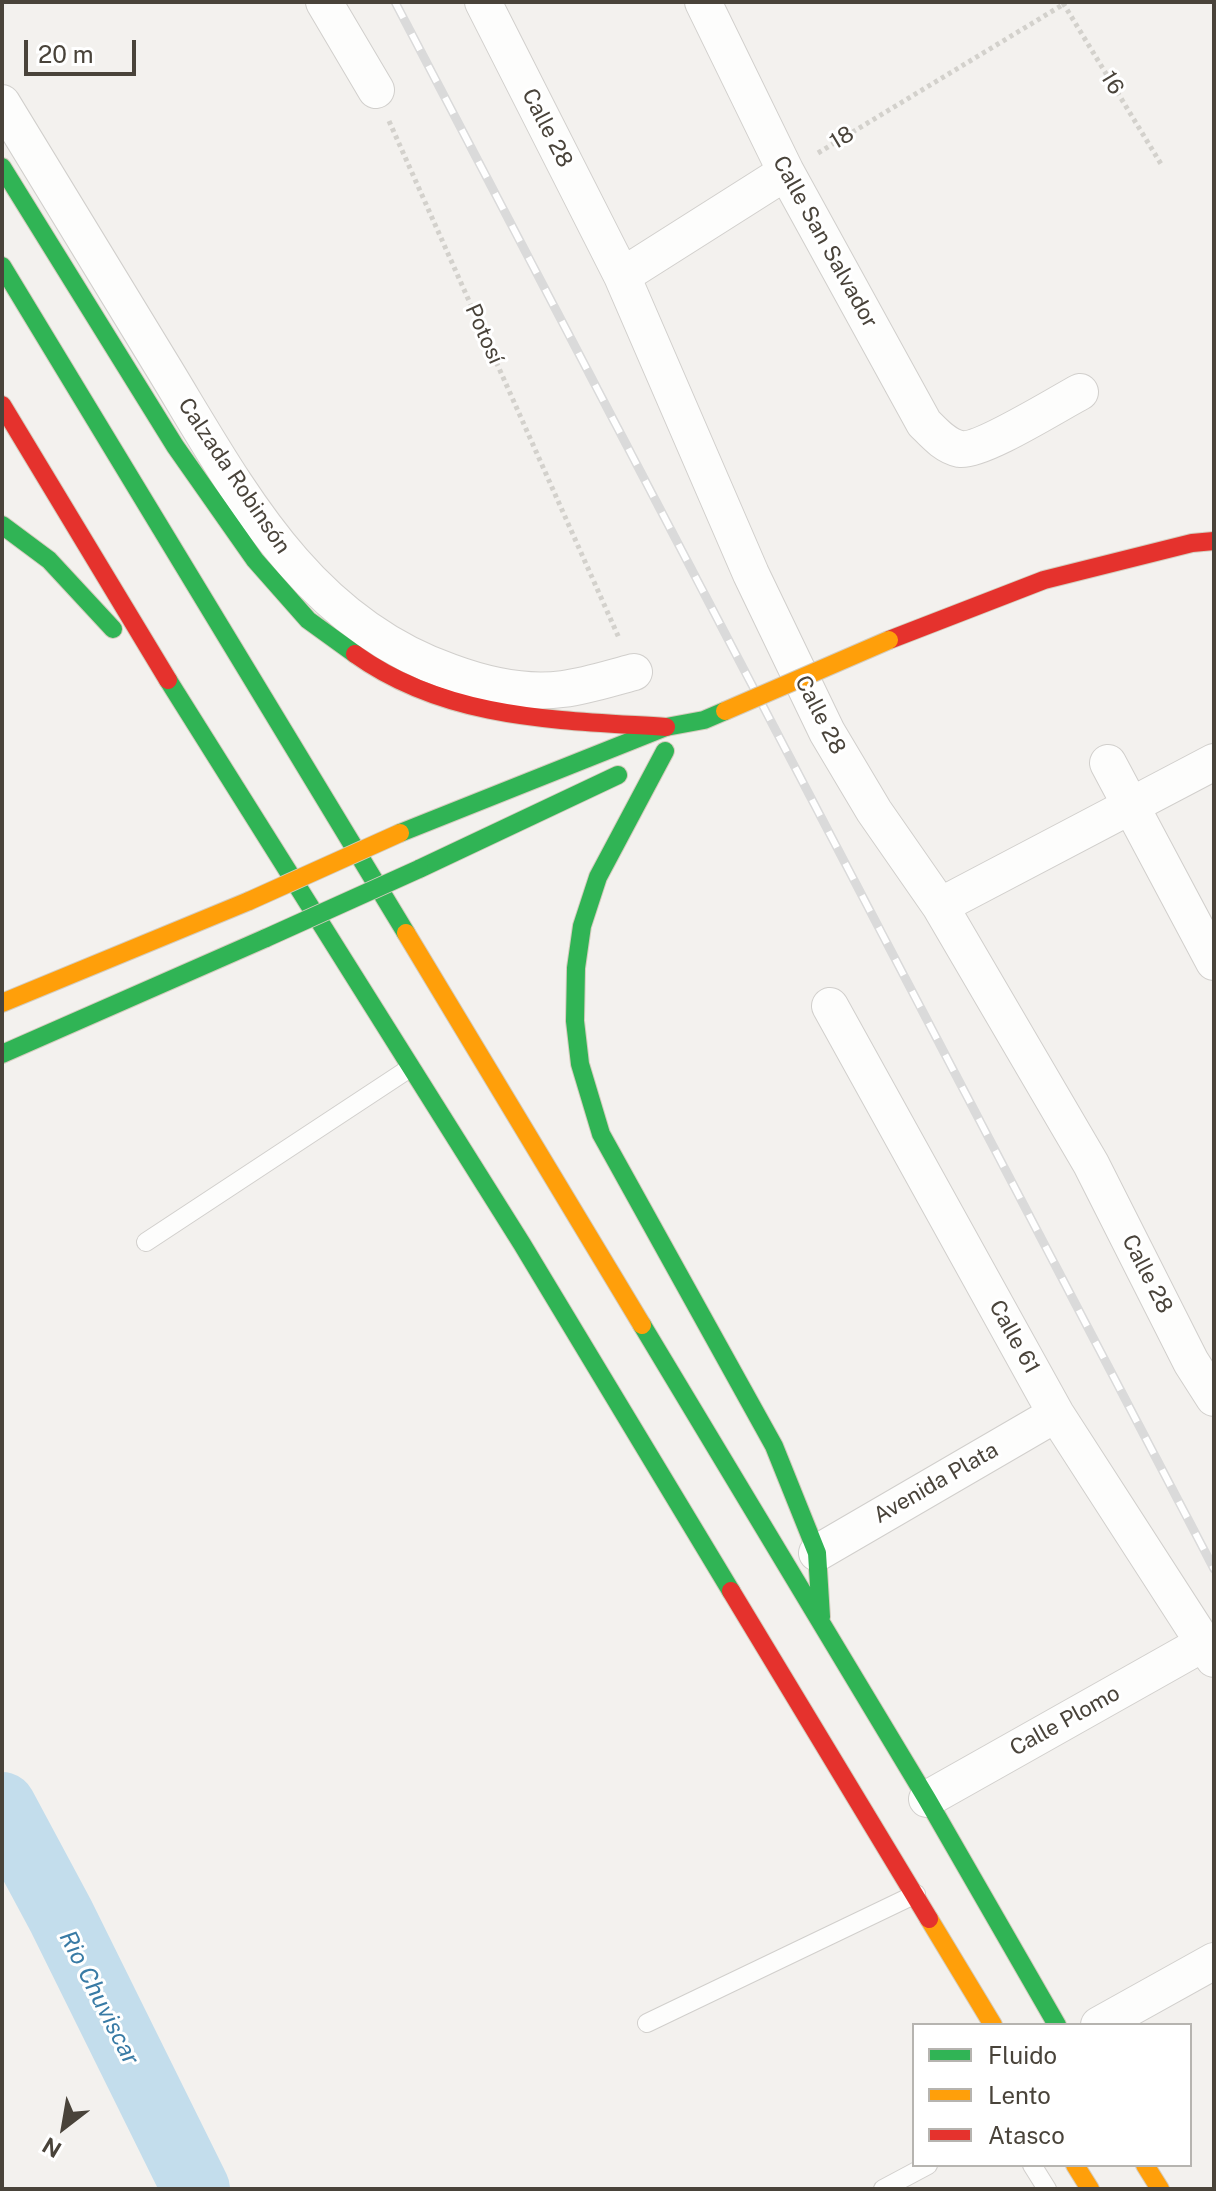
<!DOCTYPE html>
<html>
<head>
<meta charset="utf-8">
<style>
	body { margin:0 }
	#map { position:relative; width:1216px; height:2191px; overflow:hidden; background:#f3f1ee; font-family:"Public Sans",sans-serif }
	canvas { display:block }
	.frame { position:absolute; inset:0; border:4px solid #49433a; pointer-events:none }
	.legend { position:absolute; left:912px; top:2023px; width:280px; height:144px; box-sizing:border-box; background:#fff; border:2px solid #b6b4b0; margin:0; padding:10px 14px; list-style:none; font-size:24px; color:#49433a }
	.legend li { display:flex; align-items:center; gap:16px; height:40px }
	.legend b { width:40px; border:2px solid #b6b4b0 }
	.north { position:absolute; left:24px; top:2087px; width:80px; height:80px; -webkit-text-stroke:6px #fff; paint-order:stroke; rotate:211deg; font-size:22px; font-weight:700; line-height:32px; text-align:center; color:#49433a }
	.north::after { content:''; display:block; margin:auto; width:28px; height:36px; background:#49433a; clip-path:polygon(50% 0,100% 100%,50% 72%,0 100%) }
	.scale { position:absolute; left:24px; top:40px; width:112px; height:36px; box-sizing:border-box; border:4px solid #49433a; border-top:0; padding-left:10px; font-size:24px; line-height:28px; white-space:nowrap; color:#49433a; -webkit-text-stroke:6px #fff; paint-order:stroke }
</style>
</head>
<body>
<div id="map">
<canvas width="1216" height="2191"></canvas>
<div class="frame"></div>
<ul class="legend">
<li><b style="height:10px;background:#30b455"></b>Fluido</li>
<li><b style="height:10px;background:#ff9f0a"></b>Lento</li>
<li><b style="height:10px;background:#e5322d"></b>Atasco</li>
</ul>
<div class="north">N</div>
<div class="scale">20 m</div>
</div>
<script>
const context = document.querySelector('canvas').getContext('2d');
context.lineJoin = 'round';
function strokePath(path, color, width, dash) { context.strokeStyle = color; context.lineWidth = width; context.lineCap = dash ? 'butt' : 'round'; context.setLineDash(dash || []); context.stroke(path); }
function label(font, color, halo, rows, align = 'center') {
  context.font = font + ' "Public Sans",sans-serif'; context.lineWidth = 6; context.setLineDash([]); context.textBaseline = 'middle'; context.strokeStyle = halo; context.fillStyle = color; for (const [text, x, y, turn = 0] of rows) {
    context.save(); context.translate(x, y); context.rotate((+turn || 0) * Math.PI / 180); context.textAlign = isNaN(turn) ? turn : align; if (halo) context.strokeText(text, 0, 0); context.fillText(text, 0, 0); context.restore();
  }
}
const river = new Path2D(`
	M2 1806 61 1916 196 2189`);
const path = new Path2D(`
	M1063 3 1161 164
	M389 121 619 638
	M818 153 1064 4`);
const lane = new Path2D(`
	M146 1242 410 1068
	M647 2023 916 1894
	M1032 2165 1047 2189
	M883 2189 928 2165`);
const street = new Path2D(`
	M324 2 376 90
	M483 2 622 276 751 574 827 732 874 811 940 906 1091 1164 1191 1362 1214 1398
	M703 2 786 172 924 423C934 433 945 446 960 449 981 452 1057 404 1080 392
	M2 103C57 192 111 282 166 372 240 494 307 622 450 672 485 685 526 694 563 689 587 686 611 678 634 672
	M622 276 786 172
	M1108 763 1214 962
	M940 906 1214 762
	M830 1006 1056 1414 1214 1659
	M817 1553 1056 1414
	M927 1799 1204 1643
	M1099 2025 1214 1961`);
const fast = new Path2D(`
	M2 167 175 446 255 560 308 620 355 654
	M2 266 406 933
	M2 525 49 560 113 629
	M168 680 522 1244 731 1591
	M665 751 598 877 582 926 576 968 575 1021 580 1064 601 1134 774 1446 817 1553 821 1617
	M400 833 666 727 704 720 725 711
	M419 869 618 775
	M2 1054 266 938
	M642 1325 927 1799 1057 2025`);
const slow = new Path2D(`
	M406 933 642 1325
	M2 1003 249 901
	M929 1919 993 2025
	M1075 2165 1090 2189
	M1145 2165 1160 2189`);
const jam = new Path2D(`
	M2 405 168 680
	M889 640 1044 580 1192 543 1214 541
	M355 654C447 720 558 720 666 727
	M731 1591 929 1919`);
const rail = new Path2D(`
	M395 2 1214 1569`);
const fastBridge = new Path2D(`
	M266 938 419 869`);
const slowBridge = new Path2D(`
	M725 711 889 640
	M249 901 400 833`);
const streetNames = [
	["16",1112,83,59],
	["Calle 28",547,128,63],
	["18",842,138,-31],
	["Calle San Salvador",825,242,61],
	["Potosí",484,334,66],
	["Calzada Robinsón",234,476,56],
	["Calle 28",820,715,63],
	["Calle 28",1147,1274,63],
	["Calle 61",1014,1337,61],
	["Avenida Plata",936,1483,-30],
	["Calle Plomo",1065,1721,-29]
];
const waterNames = [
	["Rio Chuviscar",99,1998,63]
];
strokePath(river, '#c3ddec', 68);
strokePath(lane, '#d1cfcc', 20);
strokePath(street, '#d1cfcc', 38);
strokePath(fast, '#d4ccbd', 20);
strokePath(slow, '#d4ccbd', 20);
strokePath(jam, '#d4ccbd', 20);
strokePath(path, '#d3d1cc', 5, [4, 4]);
strokePath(lane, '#fdfdfc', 18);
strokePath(street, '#fdfdfc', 36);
strokePath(fast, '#30b455', 18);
strokePath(slow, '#ff9f0a', 18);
strokePath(jam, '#e5322d', 18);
strokePath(rail, '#dadada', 9);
strokePath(rail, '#fff', 6, [18]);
strokePath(fastBridge, '#d4ccbd', 20, []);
strokePath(slowBridge, '#d4ccbd', 20, []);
strokePath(fastBridge, '#30b455', 18);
strokePath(slowBridge, '#ff9f0a', 18);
label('22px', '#49433a', '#fff', streetNames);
label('italic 24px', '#397ba5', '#fff', waterNames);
</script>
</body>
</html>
